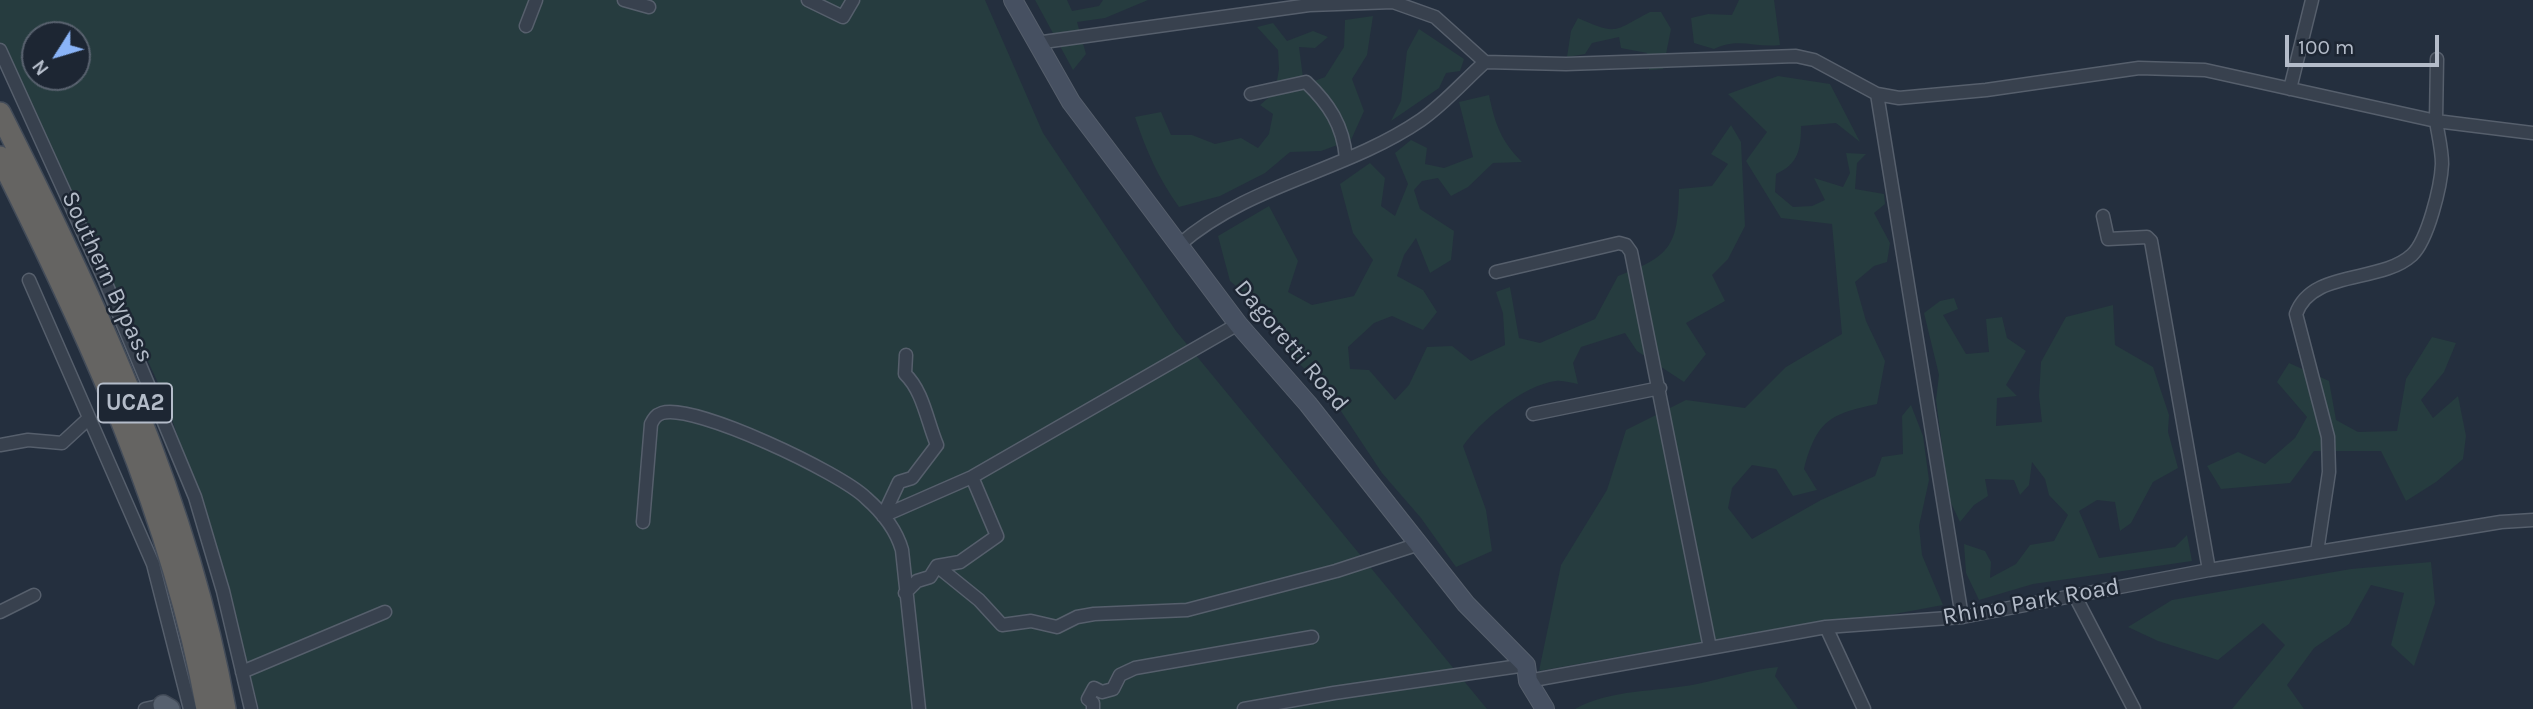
<!DOCTYPE html>
<html>
<head>
<meta charset="utf-8">
<style>
	body { margin:0 }
	#map { position:relative; width:2533px; height:709px; overflow:hidden; background:#242f3e; font-family:Karla,sans-serif }
	canvas { display:block }
	.north { position:absolute; left:21px; top:21px; width:70px; height:70px; box-sizing:border-box; background:#1d2633; border:2px solid #59626f; border-radius:50%; rotate:233deg; font-size:19px; font-weight:700; line-height:28px; text-align:center; color:#b4bcc9 }
	.north::after { content:''; display:block; margin:auto; width:24px; height:32px; background:#8ab4f8; clip-path:polygon(50% 0,100% 100%,50% 72%,0 100%) }
	.scale { position:absolute; left:2285px; top:35px; width:154px; height:32px; box-sizing:border-box; border:4px solid #b4bcc9; border-top:0; padding-left:9px; font-size:21px; line-height:24px; white-space:nowrap; color:#b4bcc9; -webkit-text-stroke:5px #1d2633; paint-order:stroke }
</style>
</head>
<body>
<div id="map">
<canvas width="2533" height="709"></canvas>
<div class="north">N</div>
<div class="scale">100 m</div>
</div>
<script>
const context = document.querySelector('canvas').getContext('2d');
context.lineJoin = 'round';
function fill(path, color) { context.fillStyle = color; context.fill(path, 'evenodd'); }
function strokePath(path, color, width, dash) { context.strokeStyle = color; context.lineWidth = width; context.lineCap = dash ? 'butt' : 'round'; context.setLineDash(dash || []); context.stroke(path); }
function label(font, color, halo, rows, align = 'center') {
  context.font = font + ' Karla,sans-serif'; context.lineWidth = 5; context.setLineDash([]); context.textBaseline = 'middle'; context.strokeStyle = halo; context.fillStyle = color; for (const [text, x, y, turn = 0] of rows) {
    context.save(); context.translate(x, y); context.rotate((+turn || 0) * Math.PI / 180); context.textAlign = isNaN(turn) ? turn : align; if (halo) context.strokeText(text, 0, 0); context.fillText(text, 0, 0); context.restore();
  }
}
const green = new Path2D(`
	M0 0H985L1043 133 1176 331 1487 709H259L225 580 165 398 0 42ZM35 35H77V77H35Z
	M1035 0H1067L1072 11 1099 6 1103 0H1148L1105 18 1077 22 1086 54 1073 70Z
	M1739 0H1774L1780 45C1754 48 1738 37 1714 49L1694 43 1691 18 1708 14 1732 15Z
	M1650 12H1661L1671 29 1663 69 1649 70 1647 53 1621 48 1619 37 1592 43 1585 54 1567 57 1571 31 1578 18C1619 36 1613 31 1650 12Z
	M1373 16 1367 55 1352 79 1364 111 1351 140 1321 151 1290 152 1265 173 1220 196 1179 207C1158 178 1146 150 1135 117L1161 112 1171 135H1192L1215 144 1241 138 1258 148 1269 134 1273 114 1260 105 1275 92 1279 69 1278 50 1257 27 1273 23 1287 41 1313 31 1328 37 1315 48 1299 47 1304 85 1325 77 1344 47 1345 20Z
	M1419 29 1464 59 1460 71 1446 73 1439 88 1391 121 1401 101 1407 51Z
	M1778 76 1830 84 1860 142 1836 123 1801 126C1801 150 1798 164 1776 174L1775 192 1793 207 1812 206 1825 200 1814 178 1843 187 1850 173 1846 153 1866 154 1857 163 1855 189 1884 194 1885 204 1874 213 1890 243 1887 262 1874 266 1855 282 1866 321 1885 361 1877 404C1830 414 1817 420 1804 469L1817 490 1793 496 1776 469 1752 465 1732 488 1728 508 1752 539 1821 500 1875 476 1882 457 1903 454 1902 416 1911 405 1923 436 1929 480 1919 526 1922 555 1943 605 1873 618 1797 625 1539 671 1561 565 1607 490 1626 430 1686 400 1745 408 1786 367 1842 334 1832 224 1781 218 1746 161 1767 132 1728 94Z
	M1489 95C1495 124 1501 141 1522 162L1493 163 1468 187 1451 196 1438 178 1422 181 1414 190 1420 209 1454 231 1451 260 1430 273 1416 238 1404 255 1397 276 1423 290 1437 312 1423 330 1392 316 1374 323 1348 347 1350 369 1369 370 1395 400 1409 385 1427 347 1452 346 1471 361 1505 345 1503 313 1496 292 1510 287 1519 338 1540 343 1595 319 1618 276C1671 256 1678 246 1679 189L1712 186 1728 164 1711 154 1731 125 1741 142 1745 226 1728 259 1712 275 1725 301 1686 323 1706 354 1684 382 1637 351 1625 333 1581 347 1573 363 1578 384C1571 383 1562 380 1556 381 1524 385 1480 421 1463 446L1486 510 1492 551 1456 567 1421 518 1382 473 1325 387 1285 351 1257 304 1230 281 1218 236 1269 206 1298 261 1288 292 1312 305 1354 296 1373 260 1353 233 1340 184 1370 163 1385 178 1381 206 1395 216 1408 184 1395 153 1411 140 1427 148 1425 164 1444 168 1473 157 1459 102Z
	M1954 298 1958 309 1943 315 1966 354 1989 352 1986 319 2002 317 2007 338 2026 351 2006 385 2017 396 1997 398 1996 426 2042 422 2039 396 2041 362 2066 317 2113 305 2115 345 2153 367 2169 415 2168 432 2178 468 2153 482 2131 523 2120 531 2115 502 2097 500 2079 511 2099 558 2175 547 2187 535 2192 561 2033 584 1979 600 1966 573 1964 544 1985 551 1991 562 1990 578 2016 564 2030 545 2054 541 2068 515 2049 495 2045 479 2032 462 2029 485 2020 495 2014 480 1985 479 1988 496 1974 505 1960 522 1949 499 1936 400 1939 375 1924 313 1940 301Z
	M2432 337 2456 343 2444 372 2421 400 2433 418 2458 396 2466 436 2463 459 2436 482 2406 501 2381 451H2314L2290 483 2221 489 2207 466 2238 452 2265 464 2295 438 2307 417 2277 382 2289 363 2329 381 2336 420 2358 432 2397 431 2406 379Z
	M2431 562 2435 603 2414 666 2391 645 2404 593 2371 585 2349 624 2314 648 2287 685 2304 709H2232L2285 645 2263 623 2218 660 2158 641 2128 627 2172 600 2351 569Z
	M1778 667 1775 676 1798 709H1575C1610 689 1657 692 1697 684 1725 678 1750 670 1778 667Z`);
const minor = new Path2D(`
	M624 0 649 7
	M808 0 843 17 853 0
	M526 26 536 0
	M1036 43 1309 5 1393 2 1435 17 1485 62 1566 64 1796 56 1814 60 1877 94 1899 98 1986 90 2139 68 2205 70 2436 121C2438 134 2442 150 2442 164 2441 186 2428 240 2412 255 2380 284 2312 269 2296 314L2328 437 2329 472 2317 552
	M0 50 105 281 195 497 223 591 251 709
	M2437 59 2436 121 2533 133
	M2290 89 2312 0
	M1251 94 1306 82C1329 104 1343 125 1346 158
	M1877 94 1962 617
	M2103 216 2108 239 2147 237 2151 241 2209 570
	M1179 245C1250 183 1345 172 1421 120 1444 104 1464 81 1485 62
	M1496 272 1619 243 1626 245 1631 252 1710 648
	M29 280 153 564 190 709
	M906 355 905 374C923 391 927 421 937 445L912 478 899 482 883 516 972 477 1238 324
	M1533 414 1660 388
	M0 445 28 440 62 443 88 419
	M643 522 651 424C654 418 656 415 662 413 694 403 841 473 866 498 882 512 896 529 902 550L919 709
	M937 566 979 600 1002 625 1031 621 1057 627 1077 617 1094 614 1187 610 1336 571 1419 544
	M905 593 917 581 930 577 937 566 960 562 997 536 972 477
	M2075 596 2134 709
	M0 612 34 595
	M1826 627 1864 709
	M242 672 385 612
	M1528 681 1826 627 1962 617 2209 570 2501 522 2533 520
	M145 709 163 705
	M1093 709V703L1088 699 1094 688 1102 692 1113 689 1120 675 1135 668 1312 637
	M1244 709 1334 693 1526 665`);
const secondary = new Path2D(`
	M1013 0 1071 102 1127 176 1238 324 1308 404 1466 604 1526 665 1528 681 1545 709`);
const primary = new Path2D(`
	M163 705 170 709`);
const trunk = new Path2D(`
	M0 113C96 304 187 497 225 709
	M0 157C88 333 172 514 207 709`);
const shields = [
	[135,403,74]
];
const shieldNames = [
	["UCA2",135,403]
];
const streetNames = [
	["Southern Bypass",107,277,65],
	["Dagoretti Road",1291,346,50],
	["Rhino Park Road",2031,602,-10]
];
fill(green, '#263c3f');
strokePath(minor, '#565f6c', 15);
strokePath(secondary, '#565f6c', 20);
strokePath(primary, '#414a57', 22);
strokePath(trunk, '#434c59', 24);
strokePath(minor, '#38414e', 12);
strokePath(secondary, '#465061', 18);
strokePath(primary, '#56606e', 19);
strokePath(trunk, '#656462', 21);
for (const [x, y, w] of shields) { const box = new Path2D(); box.roundRect(x - w / 2, y - 19.5, w, 39, 5); context.fillStyle = '#1d2633'; context.fill(box); strokePath(box, '#b4bcc9', 2); }
label('bold 23px', '#b4bcc9', null, shieldNames);
label('24px', '#b4bcc9', '#1d2633', streetNames);
</script>
</body>
</html>
